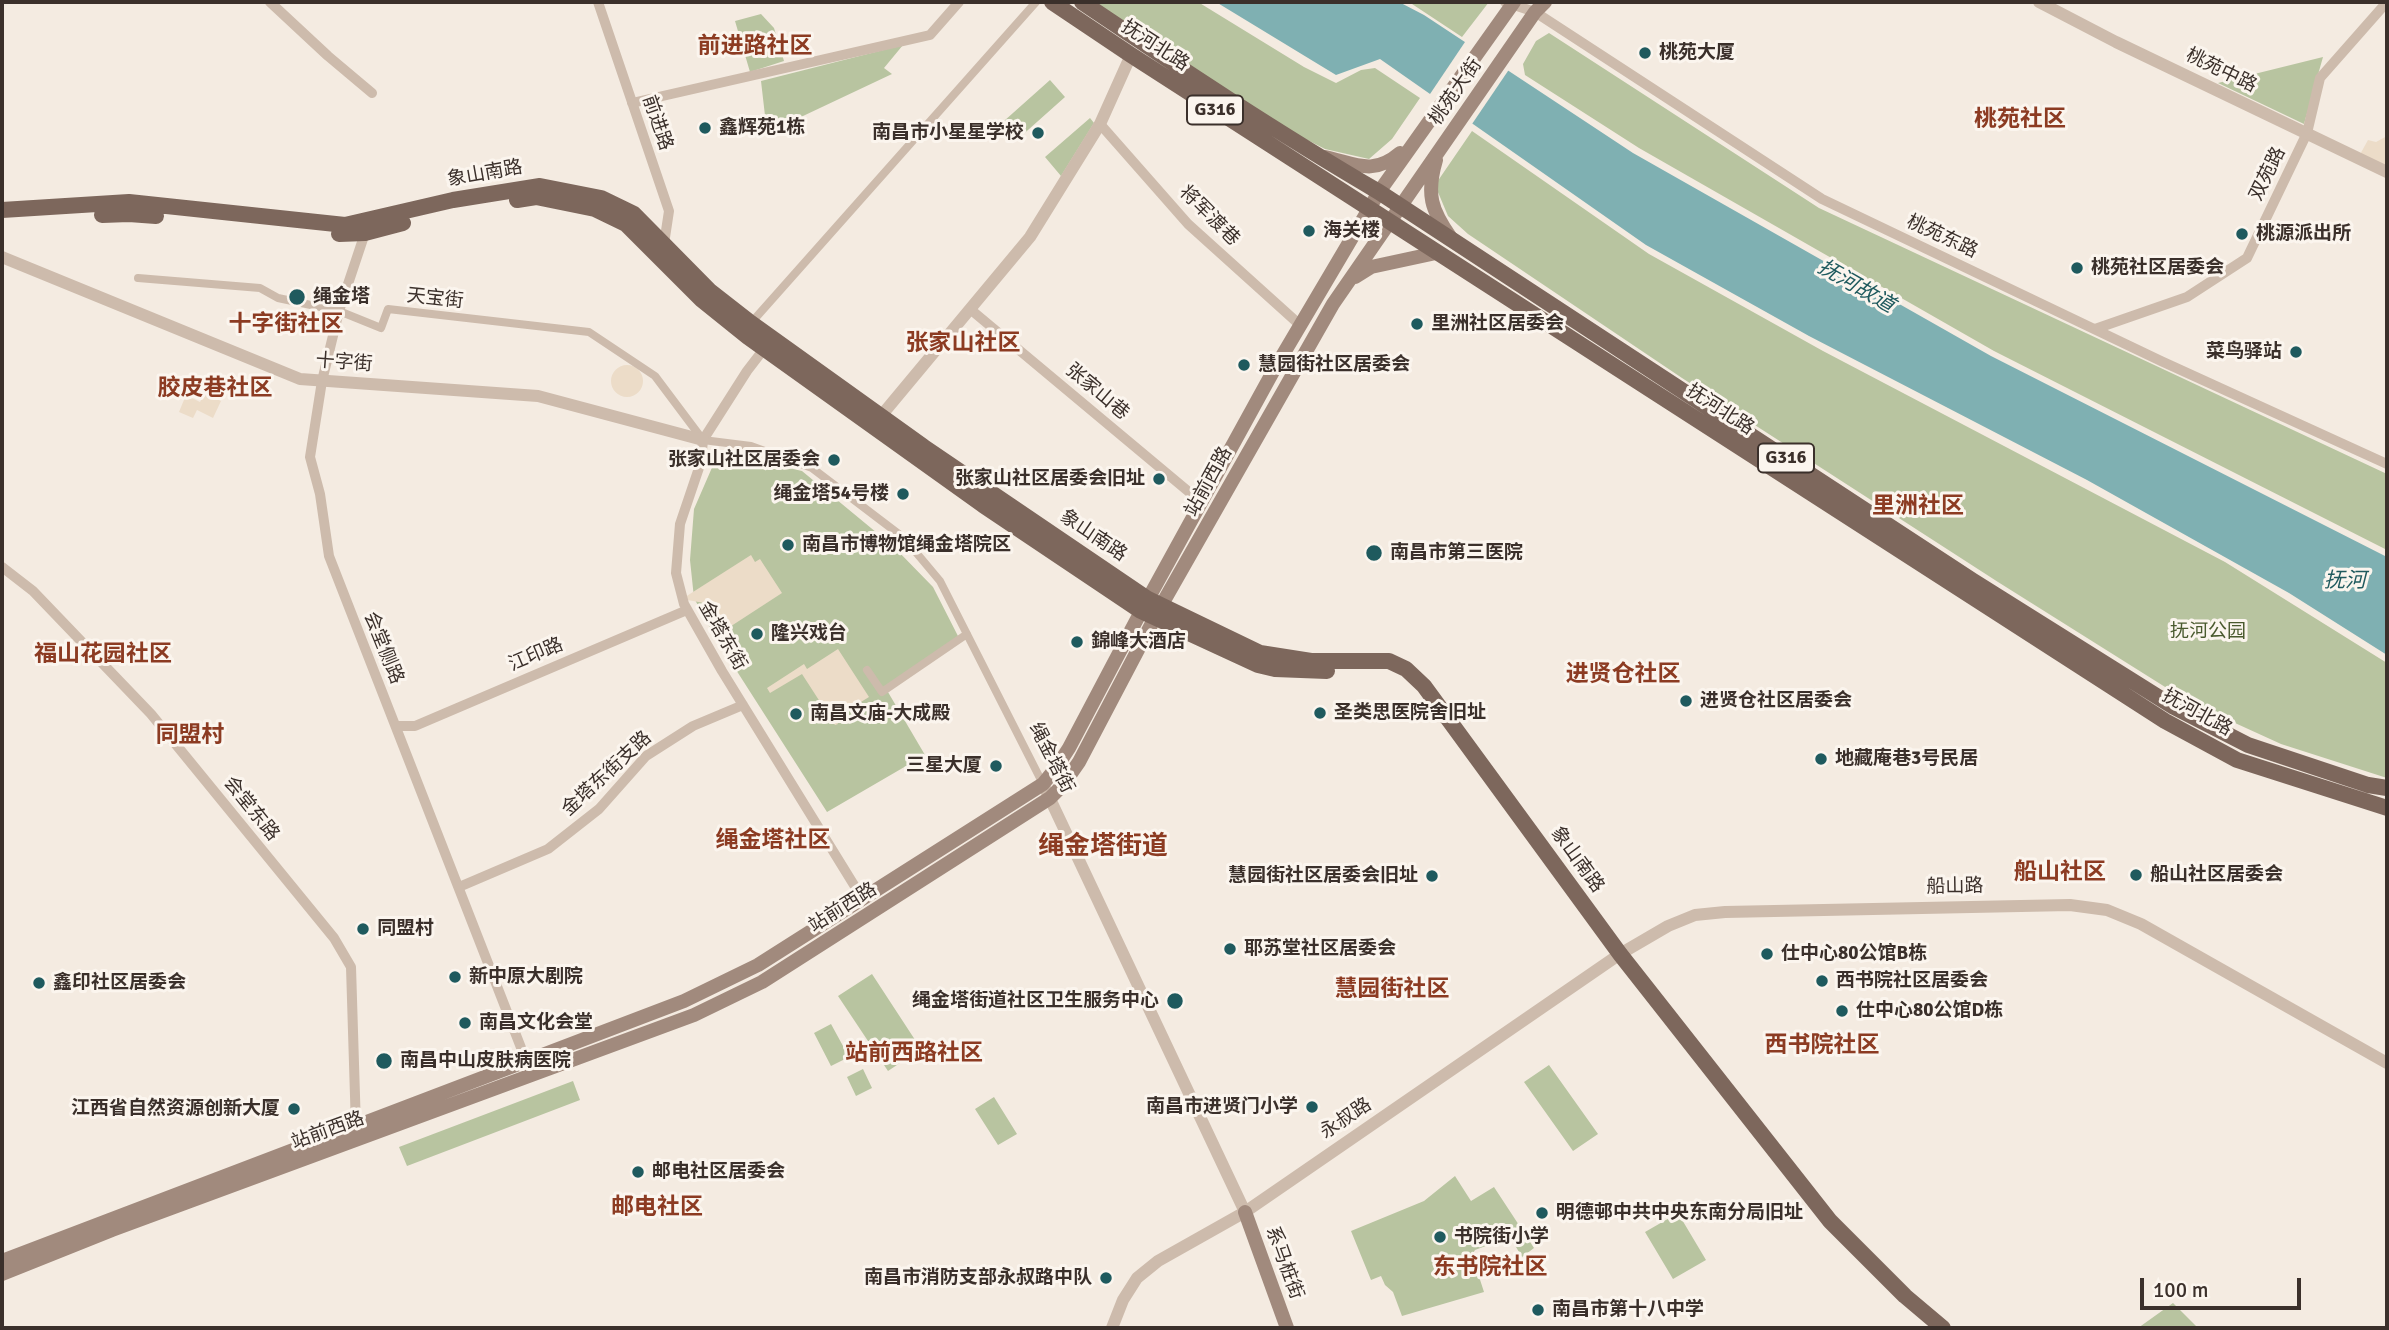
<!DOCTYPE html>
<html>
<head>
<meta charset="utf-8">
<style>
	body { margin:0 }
	#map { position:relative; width:2389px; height:1330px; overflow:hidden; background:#f4ebe1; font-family:Signika,sans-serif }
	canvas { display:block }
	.frame { position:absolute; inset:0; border:4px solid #3b302b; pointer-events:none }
	.scale { position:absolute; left:2140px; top:1278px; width:161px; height:32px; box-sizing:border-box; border:4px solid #3b302b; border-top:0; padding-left:9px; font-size:21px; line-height:24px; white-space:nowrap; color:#3b302b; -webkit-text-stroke:5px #fbf5ee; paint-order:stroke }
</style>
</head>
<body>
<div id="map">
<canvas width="2389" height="1330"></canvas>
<div class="frame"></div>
<div class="scale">100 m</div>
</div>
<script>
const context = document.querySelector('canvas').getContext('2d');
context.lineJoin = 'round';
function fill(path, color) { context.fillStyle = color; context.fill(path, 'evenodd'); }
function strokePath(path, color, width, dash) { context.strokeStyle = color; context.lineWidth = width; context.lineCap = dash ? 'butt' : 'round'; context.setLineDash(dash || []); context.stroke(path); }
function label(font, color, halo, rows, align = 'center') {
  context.font = font + ' Signika,"Noto Sans SC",sans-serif'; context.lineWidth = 6; context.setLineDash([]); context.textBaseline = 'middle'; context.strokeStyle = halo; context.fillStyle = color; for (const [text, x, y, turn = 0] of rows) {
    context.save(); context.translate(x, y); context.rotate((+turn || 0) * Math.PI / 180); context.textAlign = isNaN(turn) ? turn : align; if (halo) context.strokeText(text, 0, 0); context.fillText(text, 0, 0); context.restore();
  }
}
const green = new Path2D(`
	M1089 2H1198L1304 67 1336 83 1361 70 1375 68 1420 98 1392 139 1369 159 1325 149 1284 128Z
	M1409 2H1489L1462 37Z
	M761 14 774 28 784 61 750 72 735 21Z
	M1549 33 1819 208 2387 474V550L1994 351 1639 148 1525 75 1523 64 1536 41Z
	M903 45 884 68 892 74 767 133 761 81Z
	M2323 57 2304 124 2218 83Z
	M1050 80 1065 97 1019 138 1004 121Z
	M1090 118 1094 123 1061 176 1045 157Z
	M1472 131 1649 254 1823 351 2225 562 2387 663V778L2281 744 2189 702 1998 582 1682 378 1468 234 1448 216 1435 185Z
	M728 454 802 471 894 547 933 587 959 638 885 687 925 755 827 812 715 637 694 598 690 560 694 509 714 463Z
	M872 974 921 1049 888 1071 838 996Z
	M831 1024 849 1057 831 1066 814 1033Z
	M1549 1065 1598 1134 1573 1151 1524 1082Z
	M863 1069 872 1088 856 1096 847 1077Z
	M573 1081 580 1100 407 1166 399 1147Z
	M994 1097 1017 1134 998 1145 975 1109Z
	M1455 1176 1471 1201 1494 1187 1534 1248 1522 1257 1510 1237 1475 1250 1472 1255 1484 1292 1402 1316 1393 1292 1385 1285 1381 1276 1371 1280 1351 1231 1424 1201Z
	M1678 1213 1706 1260 1673 1279 1645 1232Z
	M2173 1303 2198 1328H2138Z`);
const plaza = new Path2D(`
	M2387 136V172L2358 158 2368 140 2376 142Z
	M611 381a16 16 0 1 1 32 0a16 16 0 1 1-32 0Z
	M205 393 221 401 213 418 197 410 193 418 179 412 186 395 200 402Z
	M751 555 755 562 760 559 782 593 722 632 704 603 682 599Z
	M838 649 869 697 835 718 838 724 835 725 802 674 770 693 767 688 804 664 807 669Z`);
const water = new Path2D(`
	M1216 2H1399L1424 15 1633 153 1991 356 2387 557V655L2289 593 2087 480 1809 336 1646 245 1380 59 1336 75Z`);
const pier = new Path2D(`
	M1467 39 1510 68 1470 127 1428 97Z`);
const pedestrian = new Path2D(`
	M138 278 260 288 278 298 339 311 381 328 388 309 589 332 655 376 703 440 751 446 812 468 904 538 940 581 1043 784
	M751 323 1036 2
	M867 670 882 692 967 634`);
const minor = new Path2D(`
	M270 2 328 56 372 93
	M598 2 669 211 664 244 661 248
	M1505 2 1535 12 1822 199 2161 361 2387 464
	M632 103 930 35 959 2
	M1100 124 1188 224 1300 325
	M365 233 339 311 322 381 310 457 320 494 329 556 527 1063
	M970 309 1201 502
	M2095 329 2187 297 2247 258 2307 133 2320 78 2387 2
	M767 345 747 371 703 440 701 462 680 524 676 573 684 604 722 671 862 898
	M2 567 33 591 151 714 334 938 351 967 356 1128
	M397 726H415L687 610
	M459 887 548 849 599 809 646 756 693 726 743 705`);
const tertiary = new Path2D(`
	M2039 2 2116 42 2387 172
	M2 257 300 379 538 396 703 440
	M881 416 1030 237 1100 124 1131 55
	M1043 784 1245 1212
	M1112 1328 1123 1300 1137 1278 1158 1261 1245 1212 1620 954 1668 926 1695 915 1725 912 2070 905 2107 910 2141 924 2387 1063`);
const secondary = new Path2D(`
	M1325 157C1356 164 1373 176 1400 153
	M1436 160C1426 194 1431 210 1451 238
	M1355 277 1371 267 1436 253
	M1245 1212 1287 1328
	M2 1261 684 1001 758 965 1043 784 1056 768 1069 748 1136 621 1275 368 1379 192 1514 2
	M2 1274 112 1230 694 1015 762 982 1050 798 1063 785 1079 762 1161 606 1333 304 1535 12 1545 2`);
const primary = new Path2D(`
	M1052 2 1131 55 2165 721 2237 760 2387 808
	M1082 2C1180 68 1278 133 1379 192L1973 581 2174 707 2248 745 2368 785 2387 788
	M517 200 536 197 595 209 626 224 702 300 748 337 983 505 1141 611 1258 665 1275 669 1327 671
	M2 210 129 202 345 225 453 200 540 186 601 198 634 214 710 291 751 323 924 447 1148 599 1260 653 1311 661H1389L1406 669 1424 686 1620 954 1830 1221 1905 1296 1943 1328
	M102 215 129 214 156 216
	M339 234 365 233 403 223`);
const markers = [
	[1645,53,7,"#1f5a5e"],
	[705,128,7,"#1f5a5e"],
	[1038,133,7,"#1f5a5e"],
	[1309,231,7,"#1f5a5e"],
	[2242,234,7,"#1f5a5e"],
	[2077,268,7,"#1f5a5e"],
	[297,297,9,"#1f5a5e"],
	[1417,324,7,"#1f5a5e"],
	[2296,352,7,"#1f5a5e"],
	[1244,365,7,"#1f5a5e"],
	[834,460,7,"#1f5a5e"],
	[1159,479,7,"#1f5a5e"],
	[903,494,7,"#1f5a5e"],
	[788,545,7,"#1f5a5e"],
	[1374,553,9,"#1f5a5e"],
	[757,634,7,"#1f5a5e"],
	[1077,642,7,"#1f5a5e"],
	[1686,701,7,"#1f5a5e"],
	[1320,713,7,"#1f5a5e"],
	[796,714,7,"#1f5a5e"],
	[1821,759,7,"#1f5a5e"],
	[996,766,7,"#1f5a5e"],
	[2136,875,7,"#1f5a5e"],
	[1432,876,7,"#1f5a5e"],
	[363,929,7,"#1f5a5e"],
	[1230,949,7,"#1f5a5e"],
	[1767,954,7,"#1f5a5e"],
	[455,977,7,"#1f5a5e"],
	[1822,981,7,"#1f5a5e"],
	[39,983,7,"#1f5a5e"],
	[1175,1001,9,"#1f5a5e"],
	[1842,1011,7,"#1f5a5e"],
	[465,1023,7,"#1f5a5e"],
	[384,1061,9,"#1f5a5e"],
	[1312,1107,7,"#1f5a5e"],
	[294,1109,7,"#1f5a5e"],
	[638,1172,7,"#1f5a5e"],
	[1542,1213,7,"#1f5a5e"],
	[1440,1237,7,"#1f5a5e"],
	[1106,1278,7,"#1f5a5e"],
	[1538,1310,7,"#1f5a5e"]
];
const shields = [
	[1215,110,56],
	[1786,458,56]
];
const shieldNames = [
	["G316",1215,110],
	["G316",1786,458]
];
const streetNames = [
	["抚河北路",1155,46,33],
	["桃苑中路",2221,71,26],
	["桃苑大街",1456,92,-55],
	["前进路",657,123,71],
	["象山南路",485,174,-10],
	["双苑路",2268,174,-64],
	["将军渡巷",1209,216,45],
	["桃苑东路",1942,237,25],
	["天宝街",435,299,6],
	["十字街",344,363,4],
	["张家山巷",1097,392,40],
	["抚河北路",1720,410,33],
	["站前西路",1209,482,-61],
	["象山南路",1093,536,34],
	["金塔东街",722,636,60],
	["会堂侧路",383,648,68],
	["江印路",536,655,-23],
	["抚河北路",2197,713,29],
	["绳金塔街",1051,758,63],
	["金塔东街支路",607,774,-43],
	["会堂东路",251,809,51],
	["象山南路",1577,860,54],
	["船山路",1955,887,-1],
	["站前西路",843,908,-32],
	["永叔路",1346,1119,-34],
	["站前西路",328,1131,-20],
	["系马桩街",1284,1263,70]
];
const poiNames = [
	["桃苑大厦",1659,53],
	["鑫辉苑1栋",719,128],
	["南昌市小星星学校",1024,133,"right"],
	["海关楼",1323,231],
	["桃源派出所",2256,234],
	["桃苑社区居委会",2091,268],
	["绳金塔",313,297],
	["里洲社区居委会",1431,324],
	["菜鸟驿站",2282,352,"right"],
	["慧园街社区居委会",1258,365],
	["张家山社区居委会",820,460,"right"],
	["张家山社区居委会旧址",1145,479,"right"],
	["绳金塔54号楼",889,494,"right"],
	["南昌市博物馆绳金塔院区",802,545],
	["南昌市第三医院",1390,553],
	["隆兴戏台",771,634],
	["錦峰大酒店",1091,642],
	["进贤仓社区居委会",1700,701],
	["圣类思医院舍旧址",1334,713],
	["南昌文庙-大成殿",810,714],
	["地藏庵巷3号民居",1835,759],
	["三星大厦",982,766,"right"],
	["船山社区居委会",2150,875],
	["慧园街社区居委会旧址",1418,876,"right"],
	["同盟村",377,929],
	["耶苏堂社区居委会",1244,949],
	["仕中心80公馆B栋",1781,954],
	["新中原大剧院",469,977],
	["西书院社区居委会",1836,981],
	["鑫印社区居委会",53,983],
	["绳金塔街道社区卫生服务中心",1159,1001,"right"],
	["仕中心80公馆D栋",1856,1011],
	["南昌文化会堂",479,1023],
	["南昌中山皮肤病医院",400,1061],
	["南昌市进贤门小学",1298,1107,"right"],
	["江西省自然资源创新大厦",280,1109,"right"],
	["邮电社区居委会",652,1172],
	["明德邨中共中央东南分局旧址",1556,1213],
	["书院街小学",1454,1237],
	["南昌市消防支部永叔路中队",1092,1278,"right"],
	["南昌市第十八中学",1552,1310]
];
const parkNames = [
	["抚河公园",2208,632]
];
const waterNames = [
	["抚河故道",1856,287,30],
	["抚河",2345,581]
];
const quarterNames = [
	["前进路社区",755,47],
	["桃苑社区",2020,120],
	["十字街社区",286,325],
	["张家山社区",963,344],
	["胶皮巷社区",215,389],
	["里洲社区",1918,507],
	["福山花园社区",103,655],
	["进贤仓社区",1623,675],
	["同盟村",190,736],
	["绳金塔社区",773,841],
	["船山社区",2060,873],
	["慧园街社区",1392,990],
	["西书院社区",1822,1046],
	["站前西路社区",914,1054],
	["邮电社区",657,1208],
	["东书院社区",1490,1268]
];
const districtNames = [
	["绳金塔街道",1103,847]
];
fill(green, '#b8c4a0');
fill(plaza, '#ecdcc8');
fill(water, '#7fb0b2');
fill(pier, '#f4ebe1');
strokePath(pedestrian, '#cdbbac', 8);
strokePath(minor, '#cdbbac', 10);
strokePath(tertiary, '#cdbbac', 12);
strokePath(secondary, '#a18a7d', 14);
strokePath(primary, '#7d675c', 16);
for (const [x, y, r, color] of markers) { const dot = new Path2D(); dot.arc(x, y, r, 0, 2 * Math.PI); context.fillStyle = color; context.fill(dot); strokePath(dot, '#fbf5ee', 2.5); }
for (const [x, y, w] of shields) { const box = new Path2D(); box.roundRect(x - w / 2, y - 14.5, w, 29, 5); context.fillStyle = '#fbf5ee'; context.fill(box); strokePath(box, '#3b302b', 2); }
label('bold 18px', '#3b302b', null, shieldNames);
label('19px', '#3b302b', '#fbf5ee', streetNames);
label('bold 19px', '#3b302b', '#fbf5ee', poiNames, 'left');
label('19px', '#4a5a2e', '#fbf5ee', parkNames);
label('italic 21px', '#1f5a5e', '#fbf5ee', waterNames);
label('bold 23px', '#8c3b22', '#fbf5ee', quarterNames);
label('bold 26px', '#8c3b22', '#fbf5ee', districtNames);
</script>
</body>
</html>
